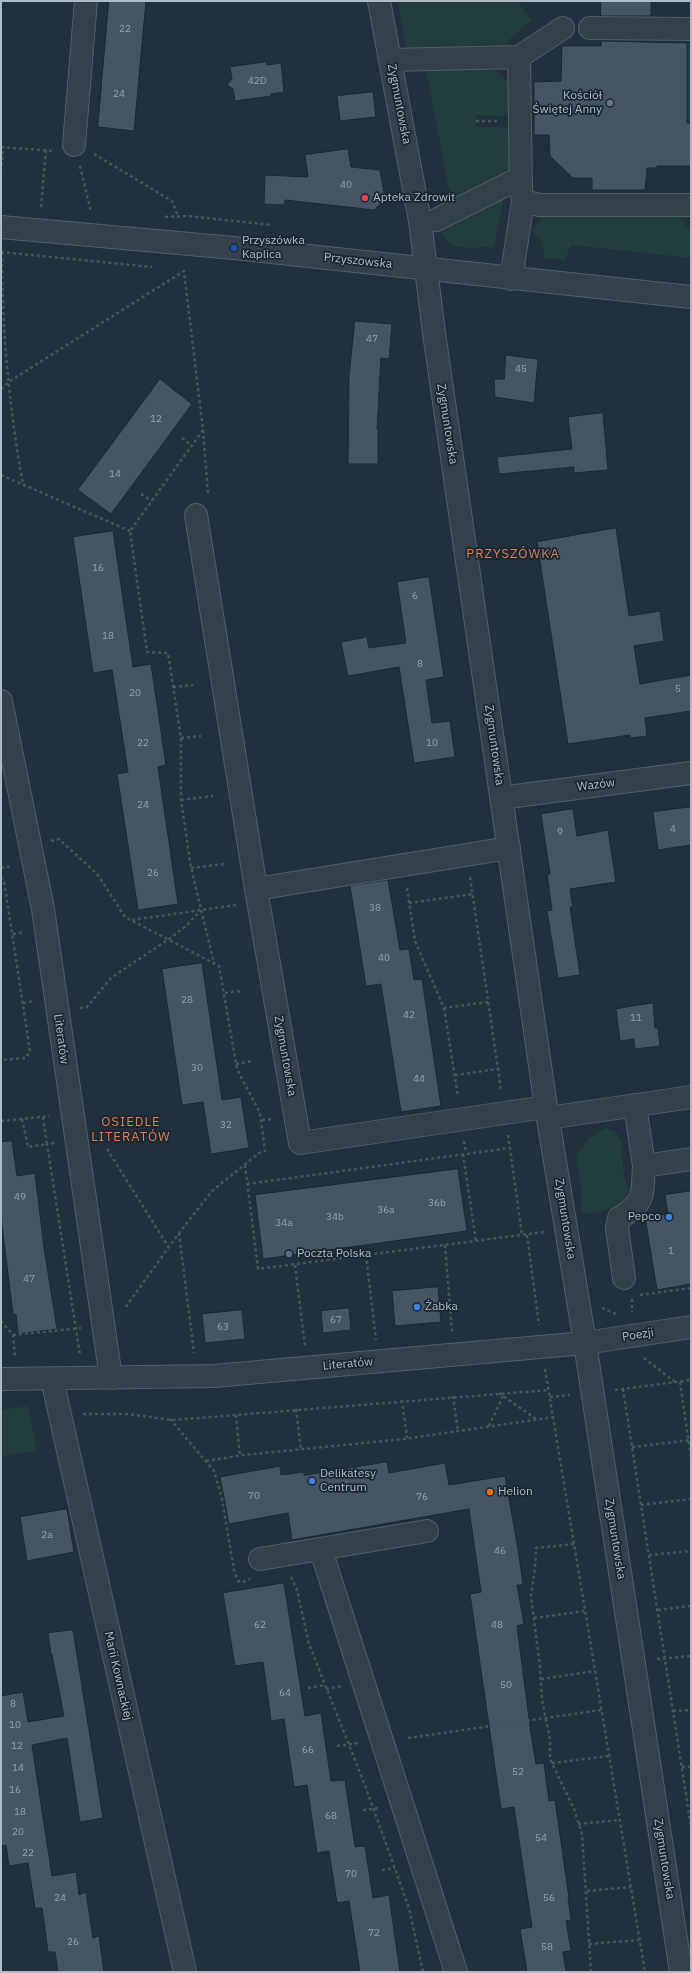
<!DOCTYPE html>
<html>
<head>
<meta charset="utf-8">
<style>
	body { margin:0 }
	#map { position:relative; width:692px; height:1973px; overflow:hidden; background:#20303c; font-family:"IBM Plex Sans",sans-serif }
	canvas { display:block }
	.frame { position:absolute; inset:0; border:2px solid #afbcc8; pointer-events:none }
</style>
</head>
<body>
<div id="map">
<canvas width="692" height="1973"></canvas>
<div class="frame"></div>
</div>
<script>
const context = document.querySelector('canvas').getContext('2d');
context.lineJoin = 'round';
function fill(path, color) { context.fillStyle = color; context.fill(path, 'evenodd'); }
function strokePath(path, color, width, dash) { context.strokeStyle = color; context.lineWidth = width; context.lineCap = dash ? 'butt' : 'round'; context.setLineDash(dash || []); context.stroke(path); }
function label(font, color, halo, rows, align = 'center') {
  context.font = font + ' "IBM Plex Sans",sans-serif'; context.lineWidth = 3.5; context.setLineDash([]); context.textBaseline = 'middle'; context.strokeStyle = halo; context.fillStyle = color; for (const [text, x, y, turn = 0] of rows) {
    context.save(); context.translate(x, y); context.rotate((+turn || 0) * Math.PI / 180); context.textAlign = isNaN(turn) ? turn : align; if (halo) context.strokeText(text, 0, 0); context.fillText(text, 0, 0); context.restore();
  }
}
const green = new Path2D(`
	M401 1H517L532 20 500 48H406L398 3Z
	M687 43H691V123H687Z
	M494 69 510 83V116L476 115V127H509V177L452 205 426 70Z
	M505 193 494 247C474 247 442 254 441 225Z
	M544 214H678L691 232V258L571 245 565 260 544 258 543 243 532 230Z
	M605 1128 616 1132 621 1140 624 1176 629 1194 622 1205 613 1209 582 1214 580 1199 582 1195 576 1155 589 1139Z
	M28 1406 37 1451 1 1456V1410Z`);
const building = new Path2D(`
	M109 1H146L134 131 98 127Z
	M601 1H651V16H601Z
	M601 41 687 43V123H691V166H657V168H647L645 190H592V178H573L550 156 549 135H534V82L561 81 562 46H601Z
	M266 62 267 65 281 63 284 92 271 94V96L235 101 233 89 227 85 232 79 230 67Z
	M373 92 376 117 340 121 337 96Z
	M348 149 351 167 380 170 385 199 374 210 285 200 284 205 264 204 265 175 308 177 305 155Z
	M355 321 392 324 389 359 381 358 377 429H378V464H348L349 377Z
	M506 355 538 359 534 403 495 397 494 379H504Z
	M160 379 192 404 111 514 78 490Z
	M603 413 608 470 574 473V467L499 474 497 457 572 449 568 417Z
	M616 528 629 616 660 611 664 641 634 646 640 684 691 675V711L645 718 647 736 630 738V735L568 744 537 542Z
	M113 531 133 667 151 664 166 765 158 767 178 904 138 910 117 774 128 772 112 670 93 673 73 537Z
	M429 577 444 677 426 680 432 723 450 721 455 757 414 763 399 667 348 676 341 642 367 637 369 648 406 643 397 582Z
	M691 807V845L658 850 653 812Z
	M573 809 577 836 608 830 616 882 570 889 573 907H570L580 975 558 978 547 911 552 910 547 874H550L541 814Z
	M388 880 400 950 409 949 414 980 422 979 441 1106 401 1112 381 984 366 986 350 886Z
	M202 963 222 1100 241 1097 249 1148 211 1154 203 1102 182 1105 162 969Z
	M653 1003 655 1028H658L660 1046 635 1049 634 1039 620 1041 616 1009Z
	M12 1141 17 1176 35 1173 44 1248 57 1329 18 1334 16 1314 13 1315 1 1216V1142Z
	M458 1169 467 1231 263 1259 255 1195Z
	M691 1191V1284L657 1290 645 1217 668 1214 665 1195Z
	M438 1287 441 1322 395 1326 392 1291Z
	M349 1308 351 1330 323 1333 321 1311Z
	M242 1310 245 1339 205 1343 202 1314Z
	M387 1462 389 1473 445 1463 449 1485 505 1476 519 1555 523 1585H517L524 1624 517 1626 531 1734 536 1764 544 1763 549 1801 555 1800 569 1898H568L571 1920 566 1921 571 1951 563 1952 566 1972H527L520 1929 532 1927 514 1807 501 1809 470 1594 481 1592 469 1509 292 1540 288 1513 229 1524 220 1477 280 1466 281 1475 304 1472V1475Z
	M67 1509 74 1552 27 1561 20 1517Z
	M284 1583 305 1716 321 1713 331 1781 345 1780 355 1847 365 1846 373 1898 389 1895 400 1972H360L349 1901 337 1903 329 1851 317 1853 307 1785 294 1787 284 1719 271 1721 263 1662 235 1666 223 1593Z
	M73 1630 103 1818 80 1822 67 1738 32 1745 52 1876 76 1872 79 1895 86 1892 93 1938 99 1936 104 1972H58L55 1952H48L42 1908H35L28 1863 9 1866 6 1845 1 1846V1696L23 1692 28 1722 64 1716 52 1655H51L48 1633Z`);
const path = new Path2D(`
	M476 121H497
	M1 147 52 151
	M94 154 172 201 178 216
	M80 166 91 212
	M1 172 3 147
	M41 207 46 150
	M165 217 188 216 272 225
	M1 252 152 267
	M2 252C2 329 9 409 23 484
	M1 389 10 381 184 271 203 430 208 494
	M203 430 130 531 147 652 168 653 181 738V800L191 868 214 963
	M182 438 192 446
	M1 475 130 531
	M141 494 152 501
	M173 687 193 685
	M181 738 201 736
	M181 800 213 796
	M51 841 59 839 98 875 125 917 219 966 237 1069 260 1113 265 1151 259 1153 212 1191 179 1233 125 1308
	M1 868 12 866
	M191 868 224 864
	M1 877 4 881 30 1051 26 1058 1 1060
	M407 888 415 941 444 1008 488 1002
	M409 903 473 894
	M132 920 236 905
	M13 934 24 932
	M225 993 241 991
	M23 1003 34 1001
	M80 1008 87 1007 111 978 169 939 186 926 201 910
	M444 1008 458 1097
	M236 1064 253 1061
	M498 1068 501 1090
	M455 1075 498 1069 470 877
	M22 1119 28 1147 47 1144 43 1117
	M262 1120 273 1119
	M1 1121 50 1116
	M508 1135 522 1235
	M464 1141 466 1153
	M54 1143 47 1144 80 1355
	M107 1149 169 1248
	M463 1154 476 1241
	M245 1165 258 1269 544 1232
	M247 1184 510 1148
	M179 1233 194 1353
	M527 1235 539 1325
	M445 1245 452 1332
	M366 1255 376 1340
	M295 1265 305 1346
	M640 1295 691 1288
	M632 1299V1312
	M602 1308 616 1314
	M1 1321 13 1335 15 1356
	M13 1335 81 1328
	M644 1358 675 1382
	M545 1369 645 1972
	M680 1382 691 1458
	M623 1389 691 1827
	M615 1390 691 1380
	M499 1393 536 1419
	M453 1396 458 1431
	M550 1397 570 1395
	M402 1400 407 1438
	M296 1409 301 1450
	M83 1414H127L173 1420 549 1390
	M236 1415 240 1456
	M170 1419 214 1471 222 1499 234 1570 238 1581 243 1582 250 1579
	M489 1426 503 1396
	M632 1447 691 1440
	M206 1461 244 1455 404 1439 554 1417
	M641 1505 691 1499
	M574 1544 536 1548 535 1568 531 1596 540 1667 542 1700 550 1740V1759L574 1809 582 1834 591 1972
	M649 1555 691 1551
	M291 1577 297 1590 309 1644 366 1788 409 1908 423 1972
	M658 1610 691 1606
	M534 1618 585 1611
	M657 1659 691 1656
	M541 1679 595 1671
	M308 1688 325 1685
	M326 1689 342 1686
	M673 1711 691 1710
	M408 1738 601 1710
	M337 1746 358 1743
	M552 1763 609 1756
	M682 1767H691
	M363 1810 380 1808
	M578 1824 619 1820
	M382 1870 395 1868
	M587 1891 631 1887
	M589 1944 639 1940`);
const minor = new Path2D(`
	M379 1 420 221 434 333 546 1107 585 1343 681 1972
	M563 28 519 57 521 189 523 201 539 205H691
	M590 28 691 29
	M391 60 519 57
	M74 145 86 1
	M436 220 520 178
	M1 227 234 248 691 297
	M511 279 523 201
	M196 515 256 889 300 1143 546 1107
	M1 701 43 909 111 1378
	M501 798 691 773
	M256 889 509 848
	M635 1105 644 1166 691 1159
	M548 1118 691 1097
	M624 1278 617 1228 619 1218C646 1202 642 1195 644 1166
	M1 1379 214 1376 585 1343 691 1327
	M52 1379 185 1972
	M321 1550 456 1972
	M260 1559 427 1531`);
const markers = [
	[610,103,4,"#6b7280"],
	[365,198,4,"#e0444e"],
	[234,248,4,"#1a4fb4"],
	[669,1217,4,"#3f7fe0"],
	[289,1254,4,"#5c6f8a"],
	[417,1307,4,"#3f7fe0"],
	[312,1481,4,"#3f7fe0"],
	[490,1492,4,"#e8710a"]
];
const numberNames = [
	["22",125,29],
	["42D",257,81],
	["24",119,94],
	["40",346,185],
	["47",372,339],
	["45",521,369],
	["12",156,419],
	["14",115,474],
	["16",98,568],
	["6",415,596],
	["18",108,636],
	["8",420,664],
	["5",678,689],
	["20",135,693],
	["22",143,743],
	["10",432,743],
	["24",143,805],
	["4",673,829],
	["9",560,832],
	["26",153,873],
	["38",375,908],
	["40",384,958],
	["28",187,1000],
	["42",409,1015],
	["11",636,1018],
	["30",197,1068],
	["44",419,1079],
	["32",226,1125],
	["49",20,1197],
	["36b",437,1203],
	["36a",386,1210],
	["34b",335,1217],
	["34a",284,1223],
	["1",671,1251],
	["47",29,1279],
	["67",336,1320],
	["63",223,1327],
	["70",254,1496],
	["76",422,1497],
	["2a",47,1535],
	["46",500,1551],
	["62",260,1625],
	["48",497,1625],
	["50",506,1685],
	["64",285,1693],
	["8",13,1704],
	["10",15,1725],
	["12",17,1746],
	["66",308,1750],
	["14",18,1768],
	["52",518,1772],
	["16",15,1790],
	["18",20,1812],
	["68",331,1816],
	["20",18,1832],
	["54",541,1838],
	["22",28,1853],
	["70",351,1874],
	["24",60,1898],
	["56",549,1898],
	["72",374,1933],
	["26",73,1942],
	["58",547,1947]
];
const poiNames = [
	["Kościół",602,96,"right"],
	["Świętej Anny",602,110,"right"],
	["Apteka Zdrowit",373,198],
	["Przyszówka",242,241],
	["Kaplica",242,255],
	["Pepco",661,1217,"right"],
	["Poczta Polska",297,1254],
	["Żabka",425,1307],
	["Delikatesy",320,1474],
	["Centrum",320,1488],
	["Helion",498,1492]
];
const streetNames = [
	["Zygmuntowska",399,104,79],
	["Przyszowska",358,261,6],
	["Zygmuntowska",447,424,81],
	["Zygmuntowska",494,745,82],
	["Wazów",596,785,-7],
	["Literatów",61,1039,82],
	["Zygmuntowska",285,1056,80],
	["Zygmuntowska",565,1219,81],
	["Poezji",638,1335,-9],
	["Literatów",348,1364,-5],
	["Zygmuntowska",615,1539,81],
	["Marii Kownackiej",118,1676,77],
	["Zygmuntowska",664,1859,81]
];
const neighbourhoodNames = [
	["PRZYSZÓWKA",513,554],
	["OSIEDLE",131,1122],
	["LITERATÓW",131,1137]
];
fill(green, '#223d3d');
fill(building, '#445663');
strokePath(building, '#1c2833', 1);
strokePath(minor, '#525f6a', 24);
strokePath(path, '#405959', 2.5, [3, 3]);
strokePath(minor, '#34414c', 22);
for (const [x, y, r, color] of markers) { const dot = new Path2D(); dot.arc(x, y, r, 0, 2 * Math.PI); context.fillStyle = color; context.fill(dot); strokePath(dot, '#1a2631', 1.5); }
label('10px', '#94a2af', null, numberNames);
label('12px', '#afbcc8', '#1a2631', poiNames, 'left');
label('12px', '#afbcc8', '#1a2631', streetNames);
context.letterSpacing = '1px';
label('13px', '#dc7e57', '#1a2631', neighbourhoodNames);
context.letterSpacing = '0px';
</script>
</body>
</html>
